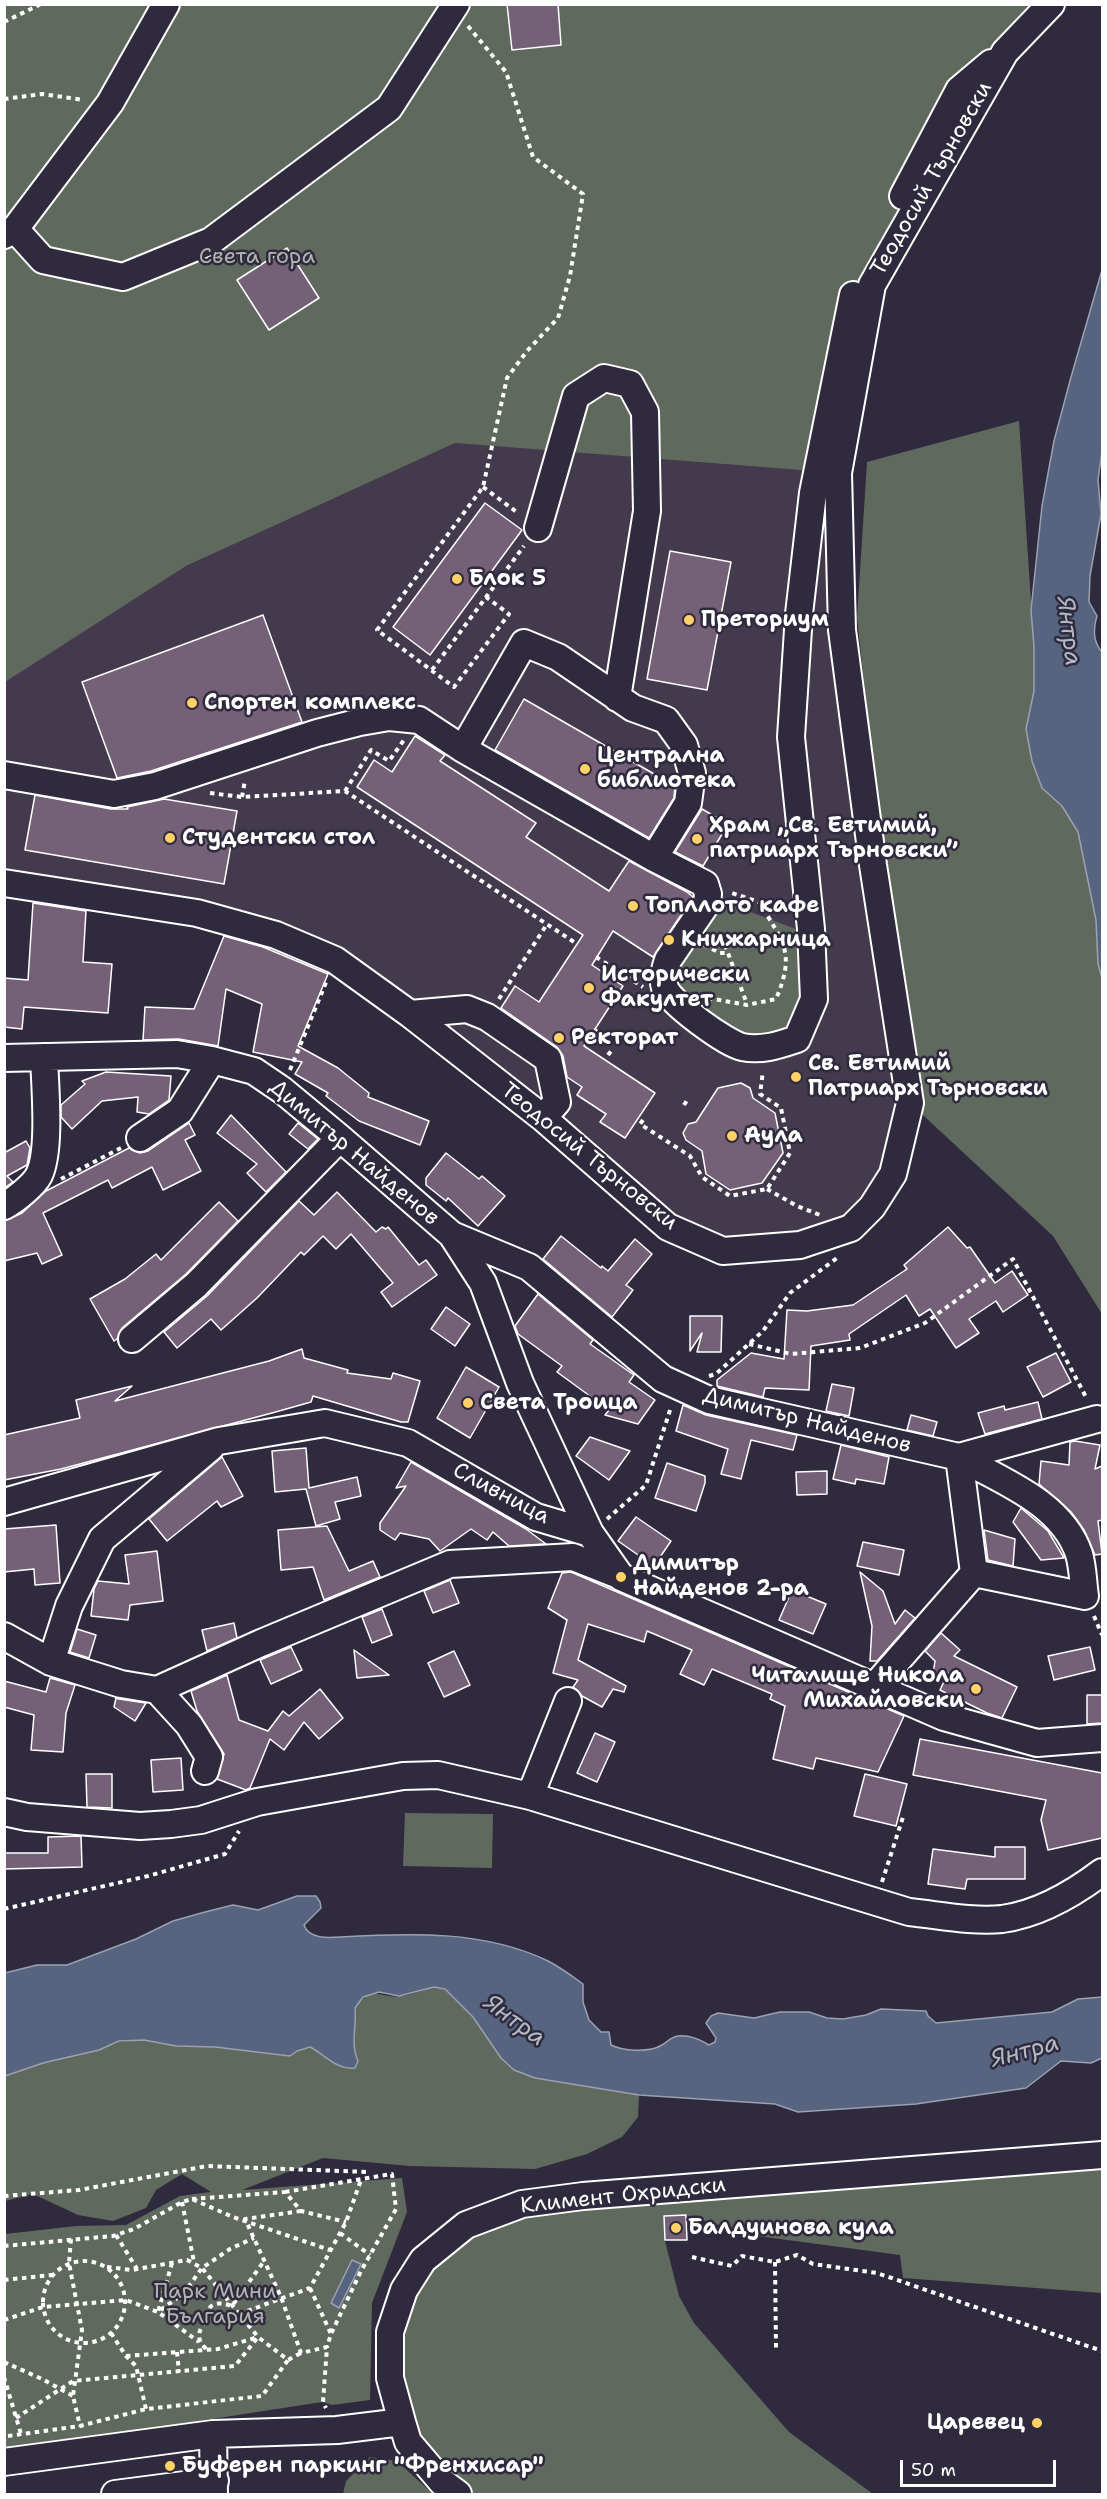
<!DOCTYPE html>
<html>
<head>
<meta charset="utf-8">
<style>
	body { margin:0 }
	#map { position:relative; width:1107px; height:2499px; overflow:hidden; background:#2f2a3d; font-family:"Shantell Sans",sans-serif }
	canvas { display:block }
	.frame { position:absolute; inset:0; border:6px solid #fff; pointer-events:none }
	.scale { position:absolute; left:900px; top:2460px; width:156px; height:27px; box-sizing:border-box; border:3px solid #fff; border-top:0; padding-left:8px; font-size:18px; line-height:21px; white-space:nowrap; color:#fff; -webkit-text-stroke:4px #2f2a3d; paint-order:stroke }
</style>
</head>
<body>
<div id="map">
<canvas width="1107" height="2499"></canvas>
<div class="frame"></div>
<div class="scale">50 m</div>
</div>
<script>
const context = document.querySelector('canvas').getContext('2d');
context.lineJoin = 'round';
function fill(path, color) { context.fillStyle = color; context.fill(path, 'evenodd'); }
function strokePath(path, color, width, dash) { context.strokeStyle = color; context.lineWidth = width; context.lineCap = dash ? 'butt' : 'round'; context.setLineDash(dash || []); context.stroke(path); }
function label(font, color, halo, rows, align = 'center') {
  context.font = font + ' "Shantell Sans",sans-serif'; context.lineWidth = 5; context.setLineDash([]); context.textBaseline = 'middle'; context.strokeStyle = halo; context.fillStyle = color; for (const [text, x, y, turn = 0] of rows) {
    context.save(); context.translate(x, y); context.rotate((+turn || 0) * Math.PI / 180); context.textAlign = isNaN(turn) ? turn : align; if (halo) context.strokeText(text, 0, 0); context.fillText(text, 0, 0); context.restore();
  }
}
const built = new Path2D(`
	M455 443 838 473 842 630 910 1103 893 1174 851 1228 723 1251 668 1227 410 1014 276 935 5 883 4 682 186 566Z`);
const green = new Path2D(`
	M5 5H1051L1005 52 872 285 838 473 455 443 186 566 5 682Z
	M1019 421 1034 647V691L1026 729 1042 788 1062 806 1078 832 1096 920 1098 964 1102 978V1314L1053 1236 910 1103 857 618 867 462Z
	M721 901 809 934 810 998 794 1038 740 1041 661 991Z
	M405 1813 493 1814 492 1868 403 1866Z
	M434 1987 445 1989 473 2017 501 2058 514 2070 535 2078 639 2095 638 2117 622 2137 587 2154 535 2169 410 2166 323 2158 242 2190 402 2178 407 2212 372 2303 370 2400 332 2405 322 2402 5 2451V2234L76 2226 126 2225 180 2196 211 2192 182 2174 156 2190 146 2208 113 2221 78 2215 33 2194 5 2201V2076L43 2063 99 2050 118 2042 144 2040 176 2046 215 2047 290 2056 297 2050 310 2047 335 2064 358 2061C350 2044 357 2026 355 2008 373 1983 378 1999 401 1996 412 1995 423 1990 434 1987Z
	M1102 2155V2293L903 2278 900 2255 750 2235 686 2215 665 2216V2241L679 2296 694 2323 789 2432 873 2494H458L442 2482 390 2378 423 2260 522 2204Z
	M370 2457 397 2461 433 2494H343L346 2481Z`);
const water = new Path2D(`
	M1102 270V451L1098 480 1101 514 1090 576 1089 602 1097 616C1093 629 1093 642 1102 652V978L1098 964 1096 920 1078 832 1062 806 1042 788 1032 761 1026 729 1034 691V647L1031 610 1042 506 1054 441 1071 377Z
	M297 1896H316L320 1902 321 1908 304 1925C309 1939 328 1938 340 1937 410 1933 484 1930 548 1961 560 1967 572 1976 583 1984V2002L589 2020 601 2032H609L611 2045C623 2051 649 2053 662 2045 668 2042 670 2037 678 2036 690 2035 699 2039 709 2045L715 2042 716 2038 706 2023 711 2016 718 2013 754 2018 780 2012H809L827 2018 843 2019 866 2015 881 2009 926 2011 928 2016 936 2023 1052 2012 1078 1999 1102 1997V2058L1091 2063 1061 2061 1026 2088 916 2104 798 2112 775 2104 639 2095 535 2078 514 2070 501 2058 473 2017 445 1989 434 1987 399 1996 379 1992 363 1997 355 2008C357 2026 350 2044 358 2061L355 2068C338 2071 324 2054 310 2047L297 2051 290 2056 215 2047 176 2046 144 2040 119 2041 99 2050 43 2063 5 2076V1973L37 1965H67L136 1939 173 1921 205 1912 233 1905 258 1910Z
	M352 2260 361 2264 339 2308 331 2303Z`);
const building = new Path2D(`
	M507 4H558L561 45 512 50Z
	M287 248 319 298 269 330 237 280Z
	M485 503 522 530 430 655 393 627Z
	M670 551 731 562 707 690 647 679Z
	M263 615 302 722 151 771 117 778 82 682Z
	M524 699 675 786 674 798 649 838 495 750Z
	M415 736 445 755 440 761 536 823 526 837 609 891 629 861 687 892 693 897 653 957 613 931 592 965 623 986 584 1046 655 1093 625 1138 600 1122 606 1114 577 1095 582 1087 567 1077 563 1056 557 1047 501 1008 515 986 539 1002 583 935 357 787 374 760 392 772Z
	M35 795 111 809H128L127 807 164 799 237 811 224 884 25 850Z
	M702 809 728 824 703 866 675 852Z
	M33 903 86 911 83 962 112 964 108 1013 24 1007 22 1029 4 1027V978L28 980Z
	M224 936 263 947 328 974 298 1046 338 1068 369 1093 368 1097 429 1121 420 1145 359 1121 326 1096 328 1093 295 1074 302 1062 253 1052 262 1004 226 989 218 1046 179 1039 143 1040 145 1007 194 1009Z
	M106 1072 171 1076 169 1100 149 1114 137 1112 138 1097 102 1101 72 1129 61 1117V1105L85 1084 82 1081Z
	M741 1083 750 1088 753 1098 775 1113 783 1153 762 1183 730 1190 706 1174 702 1151 686 1140 683 1133 688 1124 696 1122 718 1088Z
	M231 1115 286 1172 266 1192 247 1173 257 1164 217 1133Z
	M189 1123 195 1135 185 1140 201 1171 163 1190 152 1167 112 1188 108 1180 43 1213 62 1255 42 1264 37 1253 4 1261V1221L22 1213 46 1191 129 1148 140 1153 148 1151Z
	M298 1123 318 1139 308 1149 289 1134Z
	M26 1141 30 1148 27 1165 7 1176 13 1182 4 1188V1153Z
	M446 1153 479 1179 482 1176 505 1196 478 1226 448 1198 446 1201 426 1185V1178Z
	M337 1192 376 1232 382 1227 386 1229 388 1227 419 1265 426 1260 437 1275 392 1307 381 1292 393 1283 351 1234 336 1249 323 1236 304 1255 301 1252 257 1298 221 1330 211 1319 177 1348 164 1332 207 1296 299 1201 314 1215Z
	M219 1202 238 1221 186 1274 122 1328 117 1339 114 1341 90 1299 125 1279 156 1254 161 1260Z
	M948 1227 967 1248 970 1247 995 1283 1012 1271 1028 1295 1003 1312 996 1301 969 1319 979 1333 956 1348 930 1309 919 1316 906 1295 849 1334 850 1340 811 1346 809 1390 765 1388 763 1397 717 1386V1380L751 1353 784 1359 787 1310 807 1311 853 1305 907 1269 904 1265Z
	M561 1236 601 1268 602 1266 608 1271 635 1239 652 1254 626 1285 633 1290 612 1317 543 1259Z
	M538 1294 593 1340 590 1344 634 1375 629 1382 655 1400 638 1424 605 1415 609 1410 557 1372 562 1366 518 1334 515 1326Z
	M446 1307 470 1324 455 1346 431 1329Z
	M690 1316H722L721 1352H697L702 1333 690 1351Z
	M302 1349 304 1358 348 1370 347 1373 391 1379 393 1373 420 1381 408 1422H401L313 1396 311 1402 272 1413 61 1469 4 1480V1435L80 1418 76 1400 132 1386 115 1401 269 1361Z
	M1056 1353 1071 1382 1043 1397 1027 1367Z
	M466 1367 499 1387 470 1438 437 1418Z
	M832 1384 854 1388 849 1416 826 1411Z
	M1038 1402 1042 1419 985 1434 978 1413 1004 1406 1005 1410Z
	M683 1405 706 1415 797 1435 793 1450 751 1440 741 1479 721 1474 728 1449 676 1431Z
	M911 1415 937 1422 933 1436 907 1430Z
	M590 1437 630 1451 609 1480 576 1456Z
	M1075 1441 1100 1445 1095 1469 1102 1466V1520L1098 1521 1102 1554 1095 1555 1084 1530 1071 1512 1039 1484 1041 1461 1069 1465 1070 1442Z
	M841 1445 889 1457 884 1484 856 1479 855 1484 833 1479Z
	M306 1448 309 1488 357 1477 361 1496 335 1502 340 1519 316 1526 306 1489 275 1492 272 1451Z
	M222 1457 243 1496 221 1507 217 1501 167 1541 149 1519Z
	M411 1462 526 1529 546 1544 509 1546 493 1532 487 1540 471 1529 440 1551 429 1539 400 1533 395 1540 380 1530V1523L406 1486 396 1488Z
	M667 1463 705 1476V1483L696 1511 655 1498Z
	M827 1471V1494L797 1495 796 1472Z
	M1021 1508 1048 1531 1064 1558 1041 1560 1013 1522Z
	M636 1517 671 1541 654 1566 618 1541Z
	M56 1525 60 1583 35 1585 34 1569 4 1572V1529Z
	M327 1526 349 1571 373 1561 380 1577 324 1600 313 1567 281 1570 278 1530Z
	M984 1530 1015 1539 1013 1566 988 1560Z
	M863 1542 904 1550 899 1575 857 1566Z
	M157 1551 163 1601 130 1605 128 1620 91 1616 94 1589 98 1581 129 1584 125 1555Z
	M571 1572 904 1716 878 1772 816 1758 813 1769 773 1759 785 1706 770 1699 772 1694 712 1669 704 1685 680 1674 692 1650 647 1631 644 1642 588 1624 578 1660 626 1686 624 1692 613 1689 602 1707 582 1696 573 1687 578 1680 553 1673 567 1620 548 1608 562 1573Z
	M860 1572 883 1591 895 1624 905 1610 915 1618 877 1661H870L872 1626Z
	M450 1580 459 1603 433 1613 424 1591Z
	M792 1590 826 1604 813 1634 779 1620Z
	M382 1609 392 1635 372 1643 362 1617Z
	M234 1623 237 1638 207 1651 202 1630Z
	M77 1629 96 1635 89 1658 70 1652Z
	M941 1633 960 1650 954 1656 1017 1687 1002 1718 987 1713 940 1690 948 1673 943 1668 932 1680 935 1661 925 1651Z
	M291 1647 302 1670 271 1684 260 1660Z
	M1090 1647 1095 1670 1054 1680 1048 1656Z
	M354 1650 389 1675 357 1678Z
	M454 1651 470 1685 444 1697 428 1663Z
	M227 1675 239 1720 268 1731 283 1711 289 1716 320 1689 343 1718 319 1739 304 1722 284 1750 270 1739 250 1788 246 1790 217 1779 224 1754 197 1711 191 1691Z
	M50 1678 75 1685 66 1713 63 1752 31 1750 34 1715 4 1707V1681L46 1692Z
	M1087 1695H1102V1723L1087 1724Z
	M116 1698 119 1699 146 1703 135 1721 114 1707Z
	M595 1733 615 1742 597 1782 577 1773Z
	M920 1739 1102 1773V1838L1048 1850 1041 1820 1046 1800 913 1775Z
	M181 1758 183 1790 153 1792 151 1760Z
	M86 1774H112V1808L87 1807Z
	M865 1774 907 1784 896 1826 854 1816Z
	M81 1836 82 1867 4 1869V1853H48V1837Z
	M995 1847H1025V1879H967L965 1889 928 1884 933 1849 995 1857Z
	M686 2215 687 2240H665L664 2216Z`);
const path = new Path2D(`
	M4 22 41 4
	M468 26 506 72 533 157 583 194 570 276 558 318 527 351 507 378 483 487 377 630 454 687 509 614 486 597
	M4 99 42 94 84 100
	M483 487 518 513
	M432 670 524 546
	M345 791 371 750 389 761 404 740
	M210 793 242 797 345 791 577 944
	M242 797 245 780
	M704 945 720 953H728
	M725 945 747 1004
	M596 957 643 987
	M708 998 747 1005 776 999C796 952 783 942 759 902L729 892
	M499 999 547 924
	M595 1030 597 1032
	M608 1055 612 1050
	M290 1070 327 980
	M684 1105 688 1099
	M643 1120 640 1124 690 1156 702 1177 730 1196 767 1189 790 1153 781 1108 760 1094 763 1071
	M61 1179 121 1148
	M767 1189 797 1206 820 1215
	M749 1344 791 1354 860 1348 925 1323 1013 1259 1087 1399
	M709 1376 716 1374 763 1331 790 1293 837 1258
	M607 1519 646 1485 671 1407
	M1094 1616 1102 1635
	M882 1882 903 1817
	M4 1909 148 1876 225 1854 239 1831
	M285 2192 392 2174 396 2209 361 2271 331 2334
	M4 2196 79 2190 207 2166 368 2172
	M192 2199 285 2192 301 2211 346 2222
	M182 2202 194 2262
	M301 2211 245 2219 281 2297 301 2353 327 2347 323 2402 326 2408
	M340 2233 370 2255
	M116 2235 137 2269
	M71 2239 69 2263 82 2330 73 2396 80 2426
	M4 2246 113 2236 134 2229 182 2202 192 2199 233 2217 330 2250
	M692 2257 732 2266 742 2256 775 2262 797 2255 813 2264 877 2273 1102 2351
	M43 2302a41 41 0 1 1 82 0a41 41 0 1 1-82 0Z
	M775 2262 776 2349
	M172 2263 158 2312 199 2342
	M107 2267 132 2270 187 2260 202 2268 258 2337 288 2360 301 2353
	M4 2280 52 2275
	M310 2288 331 2334 327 2347
	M239 2314 310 2288 346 2222 361 2180
	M4 2320 43 2307 126 2300 158 2312 184 2293 202 2268 230 2249 254 2238
	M111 2333 126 2356 136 2366 146 2409
	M206 2349C194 2337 200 2330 206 2318 208 2313 207 2308 213 2305 219 2302 226 2304 232 2306L264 2261
	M177 2352 179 2372
	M126 2356 218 2349 258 2337
	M4 2362 42 2379 73 2396
	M4 2377 21 2434
	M16 2418 73 2381 235 2366 258 2337
	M8 2436 80 2426 146 2409 262 2396 288 2360`);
const minor = new Path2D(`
	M903 196 959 90 991 63
	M15 229 43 260 123 277 211 241 389 108 456 4
	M4 235 15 229 110 103 166 4
	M538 528 576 396 604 378 630 384 645 412 647 511 617 698
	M463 749 524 643 558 657 633 708 666 720 684 745 692 773 688 803 654 858
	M4 775 114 794 155 786 317 733 360 722 389 717 419 720 463 749 654 858 705 884 708 894 707 903 668 960C665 969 662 979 665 988 670 1003 726 1043 742 1047 762 1051 779 1045 797 1039L814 999 811 929 791 737 799 614 813 493 853 295
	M4 883 197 913 276 935 335 960 410 1014 543 1118 668 1227 723 1251 800 1245 851 1228 872 1207 893 1174 910 1103 873 865 842 630 838 473 872 285 1005 52 1051 4
	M410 1014 467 1009 487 1017 548 1059 557 1102 543 1118
	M4 1058 177 1054 212 1060 254 1071 282 1090 340 1138 452 1235 483 1283 520 1383 590 1533 621 1577 944 1717 1037 1743 1102 1738
	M140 1138 180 1111 212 1060
	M4 1206C14 1201 34 1185 39 1175 51 1150 45 1086 44 1057
	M452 1235 529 1267 663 1379 709 1400 959 1457 974 1573 875 1686
	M132 1339 196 1285 340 1138
	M4 1502 219 1441 325 1423 408 1443 536 1517 590 1533
	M974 1573 1085 1596C1083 1583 1083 1567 1079 1554 1062 1503 1002 1481 959 1457L1097 1419
	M4 1636 51 1662 121 1684 157 1690 261 1643 450 1564 573 1557 621 1576
	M51 1662 69 1606 102 1539 211 1447
	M157 1690 189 1725 209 1757 205 1771
	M530 1796 568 1701
	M4 1812 27 1817 140 1826 171 1824 201 1820 257 1802 403 1776 438 1775 530 1796 909 1912C939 1915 972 1922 1002 1919 1039 1914 1073 1894 1102 1872
	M213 2434 214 2494
	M4 2462 213 2434 337 2430 402 2422
	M115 2494 215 2481
	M458 2494 442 2482 408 2442 402 2422 390 2378V2332L404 2290 423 2260 466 2225 522 2204 583 2196 1102 2155`);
const markers = [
	[457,579,6,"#ffd166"],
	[689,620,6,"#ffd166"],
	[192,703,6,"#ffd166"],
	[585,769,6,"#ffd166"],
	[170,838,6,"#ffd166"],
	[697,839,6,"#ffd166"],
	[633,906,6,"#ffd166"],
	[669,940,6,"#ffd166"],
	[589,988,6,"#ffd166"],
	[559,1038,6,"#ffd166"],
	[796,1077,6,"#ffd166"],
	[732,1136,6,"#ffd166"],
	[468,1403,6,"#ffd166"],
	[621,1577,6,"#ffd166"],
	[976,1689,6,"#ffd166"],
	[676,2228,6,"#ffd166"],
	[1037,2423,6,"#ffd166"],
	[170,2466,6,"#ffd166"]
];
const streetNames = [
	["Теодосий Търновски",932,179,-60],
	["Димитър Найденов",354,1153,40],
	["Теодосий Търновски",589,1157,39],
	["Димитър Найденов",807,1421,14],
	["Сливница",501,1494,28],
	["Климент Охридски",623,2196,-6]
];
const parkNames = [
	["Света гора",257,257],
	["Парк Мини",215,2292],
	["България",215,2317]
];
const poiNames = [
	["Блок 5",469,579],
	["Преториум",701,620],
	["Спортен комплекс",204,703],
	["Централна",597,756],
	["библиотека",597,781],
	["Храм „Св. Евтимий,",709,826],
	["патриарх Търновски”",709,851],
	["Студентски стол",182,838],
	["Топллото кафе",645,906],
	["Книжарница",681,940],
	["Исторически",601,975],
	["Факултет",601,1000],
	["Ректорат",571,1038],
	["Св. Евтимий",808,1064],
	["Патриарх Търновски",808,1089],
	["Аула",744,1136],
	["Света Троица",480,1403],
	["Димитър",633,1564],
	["Найденов 2-ра",633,1589],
	["Читалище Никола",964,1676,"right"],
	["Михайловски",964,1701,"right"],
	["Балдуинова кула",688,2228],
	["Царевец",1025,2423,"right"],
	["Буферен паркинг \"Френхисар\"",182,2466]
];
const waterNames = [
	["Янтра",1068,631,83],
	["Янтра",514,2021,36],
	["Янтра",1025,2052,-15]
];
fill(built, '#443a4e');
fill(green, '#60695d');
fill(water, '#56647f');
strokePath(water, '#9aa2b2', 1.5);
fill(building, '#746077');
strokePath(building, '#fff', 1.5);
strokePath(minor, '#fff', 30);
strokePath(path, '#fff', 4, [4.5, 4.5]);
strokePath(minor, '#2f2a3d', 26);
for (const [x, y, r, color] of markers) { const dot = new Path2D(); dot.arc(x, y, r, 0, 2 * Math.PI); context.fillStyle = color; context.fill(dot); strokePath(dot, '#2f2a3d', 2); }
label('22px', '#fff', '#2f2a3d', streetNames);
label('22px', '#b0b4ae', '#2f2a3d', parkNames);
label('bold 22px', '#fff', '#2f2a3d', poiNames, 'left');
label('italic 24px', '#b3b9c5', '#2f2a3d', waterNames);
</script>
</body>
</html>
